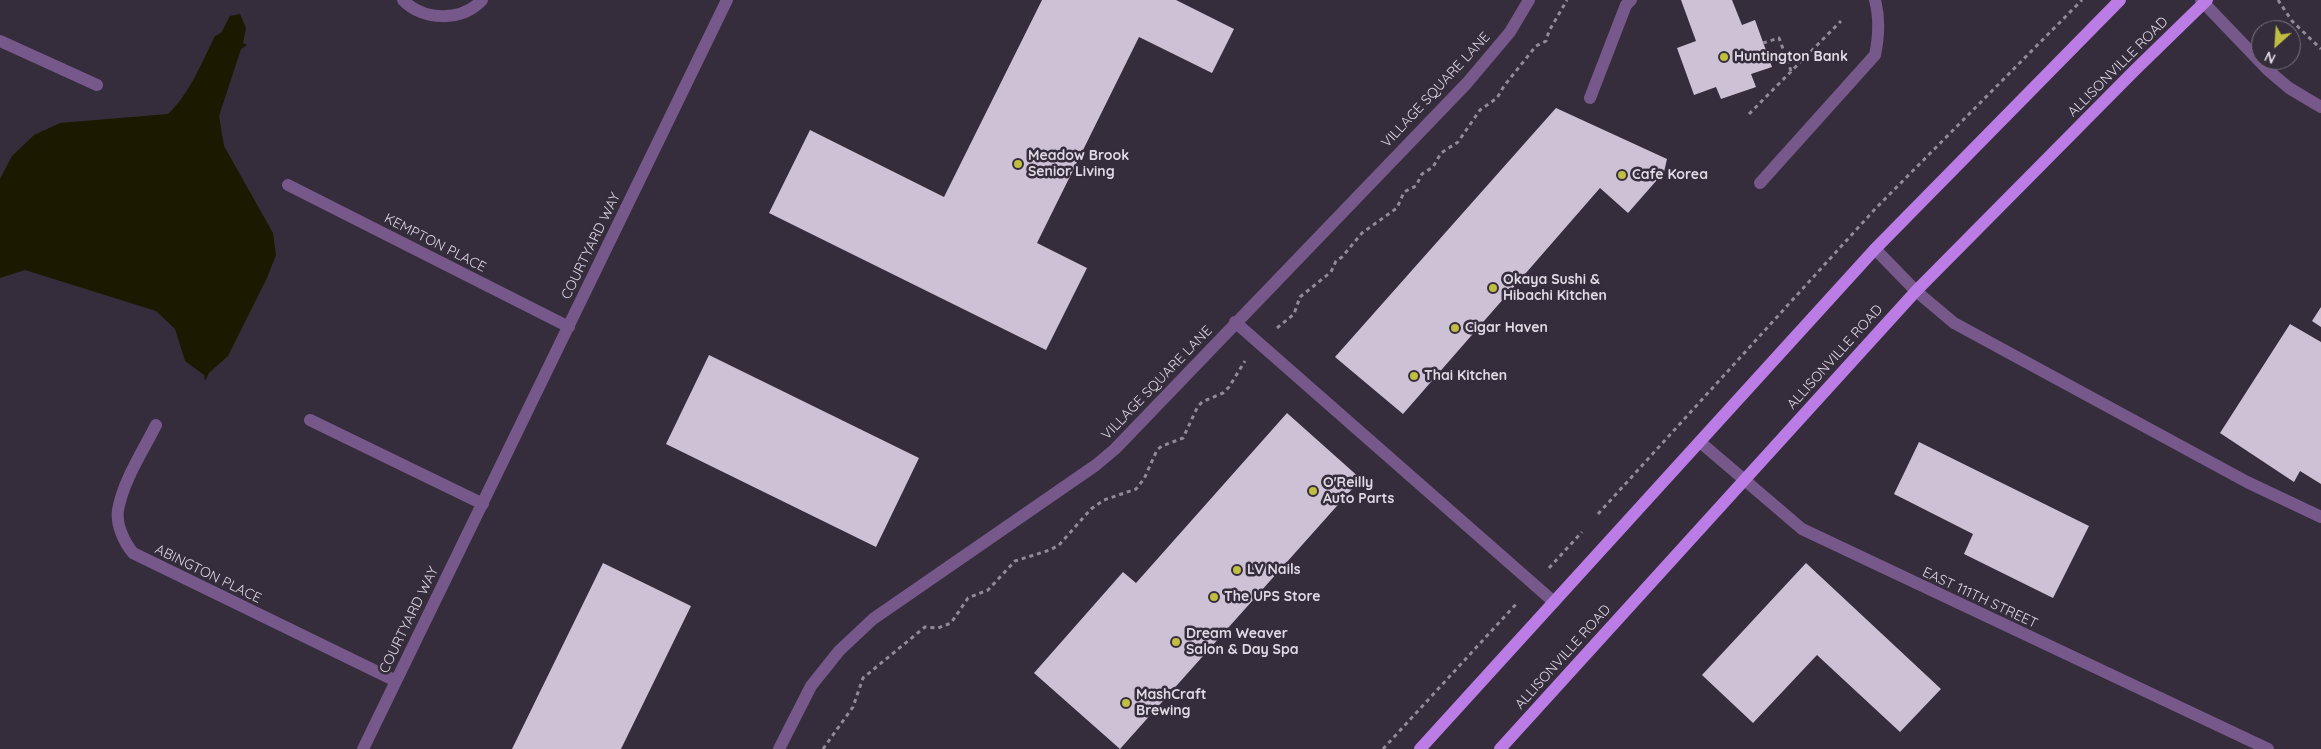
<!DOCTYPE html>
<html>
<head>
<meta charset="utf-8">
<style>
	body { margin:0 }
	#map { position:relative; width:2321px; height:749px; overflow:hidden; background:#352c3c; font-family:Quicksand,sans-serif }
	canvas { display:block }
	.north { position:absolute; left:2251px; top:20px; width:50px; height:50px; box-sizing:border-box; background:#352c3c; border:1px solid #79717f; border-radius:50%; rotate:206deg; font-size:14px; font-weight:700; line-height:20px; text-align:center; color:#dfd9e4 }
	.north::after { content:''; display:block; margin:auto; width:18px; height:22px; background:#c0be41; clip-path:polygon(50% 0,100% 100%,50% 72%,0 100%) }
</style>
</head>
<body>
<div id="map">
<canvas width="2321" height="749"></canvas>
<div class="north">N</div>
</div>
<script>
const context = document.querySelector('canvas').getContext('2d');
context.lineJoin = 'round';
function fill(path, color) { context.fillStyle = color; context.fill(path, 'evenodd'); }
function strokePath(path, color, width, dash) { context.strokeStyle = color; context.lineWidth = width; context.lineCap = dash ? 'butt' : 'round'; context.setLineDash(dash || []); context.stroke(path); }
function label(font, color, halo, rows, align = 'center') {
  context.font = font + ' Quicksand,sans-serif'; context.lineWidth = 5; context.setLineDash([]); context.textBaseline = 'middle'; context.strokeStyle = halo; context.fillStyle = color; for (const [text, x, y, turn = 0] of rows) {
    context.save(); context.translate(x, y); context.rotate((+turn || 0) * Math.PI / 180); context.textAlign = isNaN(turn) ? turn : align; if (halo) context.strokeText(text, 0, 0); context.fillText(text, 0, 0); context.restore();
  }
}
const water = new Path2D(`
	M240 14 246 28 243 43 247 45 241 49 219 116 224 146 273 233 276 255 267 278 228 356 209 373 205 381 204 375 185 361 175 329 156 311 25 270 0 278V179L12 156 34 135 60 123 168 114C190 93 201 64 215 36L221 33 230 16Z`);
const building = new Path2D(`
	M1042 0H1176L1234 29 1212 73 1139 37 1037 243 1087 268 1046 350 769 213 810 130 944 197Z
	M1681 0H1732L1742 25 1755 20 1772 67 1751 74 1756 87 1721 99 1716 87 1694 95 1677 48 1696 41Z
	M1556 108 1667 159 1664 172 1628 213 1600 188 1403 414 1335 357Z
	M2321 307V327L2312 321Z
	M2290 324 2321 342V484L2300 471 2294 482 2220 433Z
	M709 355 919 458 876 547 666 444Z
	M1287 413 1361 479 1120 749 1034 673 1123 572 1136 583Z
	M1919 442 2089 526 2053 598 1964 554 1973 534 1894 494Z
	M603 563 691 606 621 749H512Z
	M1806 563 1941 689 1900 732 1817 655 1753 723 1702 675Z`);
const path = new Path2D(`
	M2278 0 2292 21 2321 49
	M1763 43 1779 38 1791 71
	M1749 114 1841 21
	M1277 328 1294 314 1300 297 1331 272 1336 261 1342 257 1362 233 1397 208 1404 192 1416 186 1422 174 1433 167 1441 153 1458 142 1480 110 1497 98 1504 86 1536 46 1546 41 1549 31 1567 0
	M1598 514 1876 208 2082 0
	M1549 568 1582 532
	M823 749 853 707 863 678 925 627 938 628 951 623 968 598 988 590 1015 561 1050 550 1059 545 1091 509 1104 500 1136 489 1144 479 1157 450 1162 446 1183 438 1197 408 1202 402 1223 393 1229 387 1245 361
	M1383 749 1518 602`);
const service = new Path2D(`
	M1590 98 1626 5 1631 0
	M1760 183 1875 55C1879 36 1880 19 1875 0
	M1875 249 1916 291 1954 323 2247 482 2321 517
	M1235 322 1554 602`);
const minor = new Path2D(`
	M403 0C423 21 462 22 482 0
	M2201 0 2269 71 2289 88 2321 107
	M0 41 97 85
	M288 185 569 327
	M310 420 483 504
	M156 425C143 451 123 481 118 510 116 525 124 542 133 553L396 681
	M1700 442 1802 529 2268 749
	M363 749 727 0
	M779 749 811 686 839 651 873 619 1096 465 1115 449 1467 83 1510 32 1529 0`);
const primary = new Path2D(`
	M1420 749 1875 249 2120 0
	M1500 749 1916 291 2135 70 2207 0`);
const markers = [
	[1724,57,5,"#c0be41"],
	[1018,164,5,"#c0be41"],
	[1622,175,5,"#c0be41"],
	[1493,288,5,"#c0be41"],
	[1455,328,5,"#c0be41"],
	[1414,376,5,"#c0be41"],
	[1313,491,5,"#c0be41"],
	[1237,570,5,"#c0be41"],
	[1214,597,5,"#c0be41"],
	[1176,642,5,"#c0be41"],
	[1126,703,5,"#c0be41"]
];
const poiNames = [
	["Huntington Bank",1734,57],
	["Meadow Brook",1028,156],
	["Senior Living",1028,172],
	["Cafe Korea",1632,175],
	["Okaya Sushi &",1503,280],
	["Hibachi Kitchen",1503,296],
	["Cigar Haven",1465,328],
	["Thai Kitchen",1424,376],
	["O'Reilly",1323,483],
	["Auto Parts",1323,499],
	["LV Nails",1247,570],
	["The UPS Store",1224,597],
	["Dream Weaver",1186,634],
	["Salon & Day Spa",1186,650],
	["MashCraft",1136,695],
	["Brewing",1136,711]
];
const streetNames = [
	["ALLISONVILLE ROAD",2118,67,-45],
	["VILLAGE SQUARE LANE",1436,90,-47],
	["KEMPTON PLACE",435,243,27],
	["COURTYARD WAY",591,246,-64],
	["ALLISONVILLE ROAD",1835,357,-48],
	["VILLAGE SQUARE LANE",1157,383,-46],
	["ABINGTON PLACE",208,574,26],
	["EAST 111TH STREET",1980,598,25],
	["COURTYARD WAY",409,620,-64],
	["ALLISONVILLE ROAD",1563,657,-48]
];
fill(water, '#1b1a00');
fill(building, '#cdc1d6');
strokePath(path, '#928a98', 3, [4, 4]);
strokePath(service, '#76588b', 12);
strokePath(minor, '#76588b', 12);
strokePath(primary, '#bb7de5', 12);
for (const [x, y, r, color] of markers) { const dot = new Path2D(); dot.arc(x, y, r, 0, 2 * Math.PI); context.fillStyle = color; context.fill(dot); strokePath(dot, '#352c3c', 2); }
label('bold 14px', '#dfd9e4', '#352c3c', poiNames, 'left');
label('14px', '#dfd9e4', '#352c3c', streetNames);
</script>
</body>
</html>
